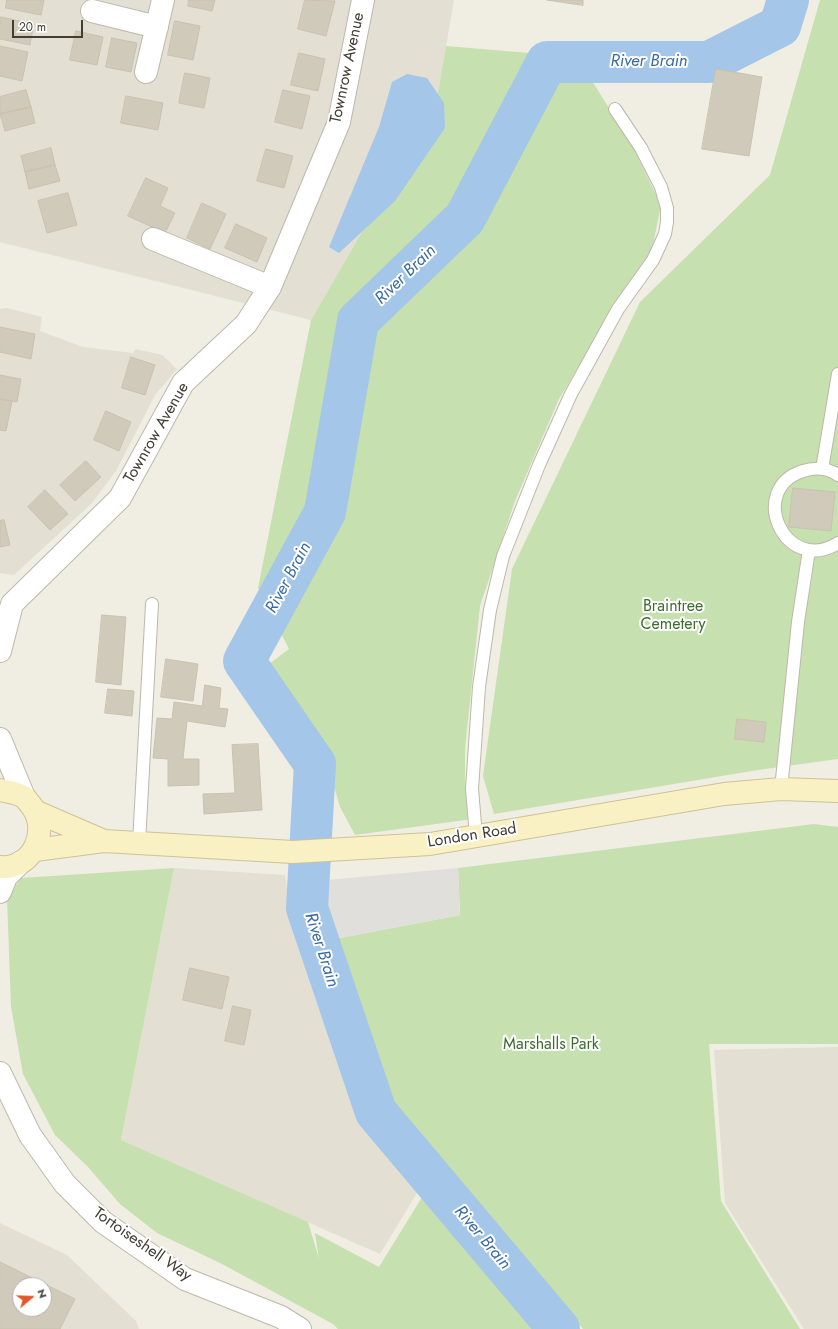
<!DOCTYPE html>
<html>
<head>
<meta charset="utf-8">
<style>
	body { margin:0 }
	#map { position:relative; width:838px; height:1329px; overflow:hidden; background:#f0ede3; font-family:Jost,sans-serif }
	canvas { display:block }
	.north { position:absolute; left:12px; top:1277px; width:40px; height:40px; box-sizing:border-box; background:#fff; border:1px solid #b3b1ae; border-radius:50%; rotate:71deg; font-size:11px; font-weight:700; line-height:16px; text-align:center; color:#413d34 }
	.north::after { content:''; display:block; margin:auto; width:14px; height:18px; background:#e55525; clip-path:polygon(50% 0,100% 100%,50% 72%,0 100%) }
	.scale { position:absolute; left:12px; top:20px; width:71px; height:18px; box-sizing:border-box; border:2px solid #413d34; border-top:0; padding-left:5px; font-size:12px; line-height:14px; white-space:nowrap; color:#413d34; -webkit-text-stroke:3px #fff; paint-order:stroke }
</style>
</head>
<body>
<div id="map">
<canvas width="838" height="1329"></canvas>
<div class="north">N</div>
<div class="scale">20 m</div>
</div>
<script>
const context = document.querySelector('canvas').getContext('2d');
context.lineJoin = 'round';
function fill(path, color) { context.fillStyle = color; context.fill(path, 'evenodd'); }
function strokePath(path, color, width, dash) { context.strokeStyle = color; context.lineWidth = width; context.lineCap = dash ? 'butt' : 'round'; context.setLineDash(dash || []); context.stroke(path); }
function label(font, color, halo, rows, align = 'center') {
  context.font = font + ' Jost,sans-serif'; context.lineWidth = 4; context.setLineDash([]); context.textBaseline = 'middle'; context.strokeStyle = halo; context.fillStyle = color; for (const [text, x, y, turn = 0] of rows) {
    context.save(); context.translate(x, y); context.rotate((+turn || 0) * Math.PI / 180); context.textAlign = isNaN(turn) ? turn : align; if (halo) context.strokeText(text, 0, 0); context.fillText(text, 0, 0); context.restore();
  }
}
const residential = new Path2D(`
	M0 0H454L436 104 311 320 0 242Z
	M7 308 42 317 40 331 83 347 133 353 136 349 162 355 177 369 155 395 116 471 92 503 14 575 0 573V309Z
	M174 868 285 875 291 912 360 1123 420 1188 380 1254 121 1140Z
	M838 1047V1329H804L725 1203 714 1050Z
	M0 1223 67 1255 136 1321 139 1329H0ZM20 1285H44V1309H20Z`);
const green = new Path2D(`
	M820 0H838V759L758 770 494 814 483 776 512 569 640 302 770 175Z
	M446 46 577 57 632 145 661 205 651 255 613 310 559 399 515 501 480 606 465 749V784L480 818 355 835 340 807 325 755 264 668 289 649 258 588 311 320 436 104Z
	M814 824 838 827V1044H709L721 1201 800 1329H583L392 1104 335 939 460 915 458 868Z
	M174 868 121 1140 308 1222 319 1259 315 1233 379 1267 424 1194 543 1329H338L333 1324 222 1264 157 1233 120 1204 88 1167 55 1135 23 1074 11 1007 7 898 21 878Z`);
const parking = new Path2D(`
	M458 868 460 915 335 939 316 881Z`);
const water = new Path2D(`
	M407 74 427 78 444 103 445 128 395 201 339 253 329 247 379 127 392 82Z`);
const river = new Path2D(`
	M559 1329 376 1112 307 908 315 764 244 661 325 512 358 321 465 218 547 62H709L780 26 788 0`);
const building = new Path2D(`
	M7 0H44L41 15 6 8Z
	M189 0H215L212 11 188 6Z
	M305 0 335 1 326 36 298 29Z
	M547 0H583V5Z
	M1 17 34 24 30 45 0 39Z
	M175 21 200 26 193 60 168 55Z
	M76 31 103 37 97 65 70 60Z
	M112 38 137 43 131 72 106 67Z
	M0 46 28 52 22 81 0 76Z
	M299 53 325 59 318 91 291 85Z
	M716 69 762 77 749 156 702 149Z
	M185 73 210 78 204 108 179 103Z
	M26 90 31 107 0 114V97Z
	M283 90 310 96 302 129 275 122Z
	M126 96 163 103 158 130 121 123Z
	M31 107 35 123 5 131 0 114Z
	M51 148 55 165 25 172 21 156Z
	M266 149 293 156 284 188 257 181Z
	M55 165 60 181 29 189 25 172Z
	M146 178 168 188 160 206 175 213 165 233 128 216Z
	M68 193 77 225 47 233 38 201Z
	M202 203 226 214 210 249 187 238Z
	M236 224 267 238 257 262 225 248Z
	M0 327 35 334 31 359 0 352Z
	M131 357 155 365 145 395 122 388Z
	M0 375 21 379 17 402 0 399Z
	M0 399 12 401 6 431 0 430Z
	M106 411 131 422 119 451 94 440Z
	M86 461 101 477 75 501 60 485Z
	M793 488 835 492 831 531 789 527Z
	M45 490 68 514 50 530 28 507Z
	M4 520 10 545 0 547V521Z
	M102 615 126 617 121 685 96 682Z
	M166 659 198 664 193 701 161 697Z
	M205 685 221 688 219 708 228 709 225 727 187 721 183 759H199V785L168 786V759L153 758 157 718 172 719 174 702 202 706Z
	M108 689 134 691 132 716 105 713Z
	M737 719 766 722 764 742 735 739Z
	M258 744 262 810 204 814 203 794 235 793 232 745Z
	M190 968 229 977 222 1009 183 1000Z
	M233 1006 251 1010 244 1045 225 1041Z
	M0 1262 75 1299 60 1329H0ZM20 1285H44V1309H20Z`);
const lane = new Path2D(`
	M822 469 838 374
	M838 475C828 468 815 467 803 471 746 489 785 576 838 543
	M781 789 798 622 809 550
	M476 836 472 789 479 687 490 610 503 556 539 465 571 394 618 309 653 260 665 234 667 222V208L661 187 641 148 615 109
	M139 843 152 604`);
const street = new Path2D(`
	M92 11 157 27
	M146 72 163 0
	M153 239 270 287
	M0 651 12 604 120 498 183 383 246 324 270 287 339 122 363 0
	M0 739 24 797
	M0 892 6 877 21 862
	M0 1073 30 1135 65 1184 103 1222 185 1279 281 1317 300 1329`);
const secondary = new Path2D(`
	M0 790C6 791 18 793 24 797 26 798 28 802 30 804 51 828 34 870 0 867
	M37 812 104 841
	M35 850 104 841 293 852 430 844 724 794 781 789 838 791`);
const streetNames = [
	["Townrow Avenue",348,68,-78],
	["Townrow Avenue",157,433,-60],
	["London Road",472,836,-9],
	["Tortoiseshell Way",142,1245,35]
];
const parkNames = [
	["Braintree",673,607],
	["Cemetery",673,625],
	["Marshalls Park",551,1045]
];
const waterNames = [
	["River Brain",649,62],
	["River Brain",406,275,-44],
	["River Brain",289,578,-62],
	["River Brain",321,950,72],
	["River Brain",482,1238,50]
];
fill(residential, '#e3dfd2');
fill(green, '#c6e1af');
fill(parking, '#e1dfdc');
fill(water, '#a4c6e8');
strokePath(river, '#a4c6e8', 42);
fill(building, '#d0caba');
strokePath(building, '#cac2ae', 1);
strokePath(lane, '#bdb8aa', 14);
strokePath(street, '#bdb8aa', 24);
strokePath(secondary, '#ccc397', 24);
strokePath(lane, '#fff', 12);
strokePath(street, '#fff', 22);
strokePath(secondary, '#f9f1c4', 22);
label('16px', '#413d34', '#fff', streetNames);
label('16px', '#3f6c2e', '#fff', parkNames);
label('italic 17px', '#396ba2', '#fff', waterNames);
</script>
</body>
</html>
